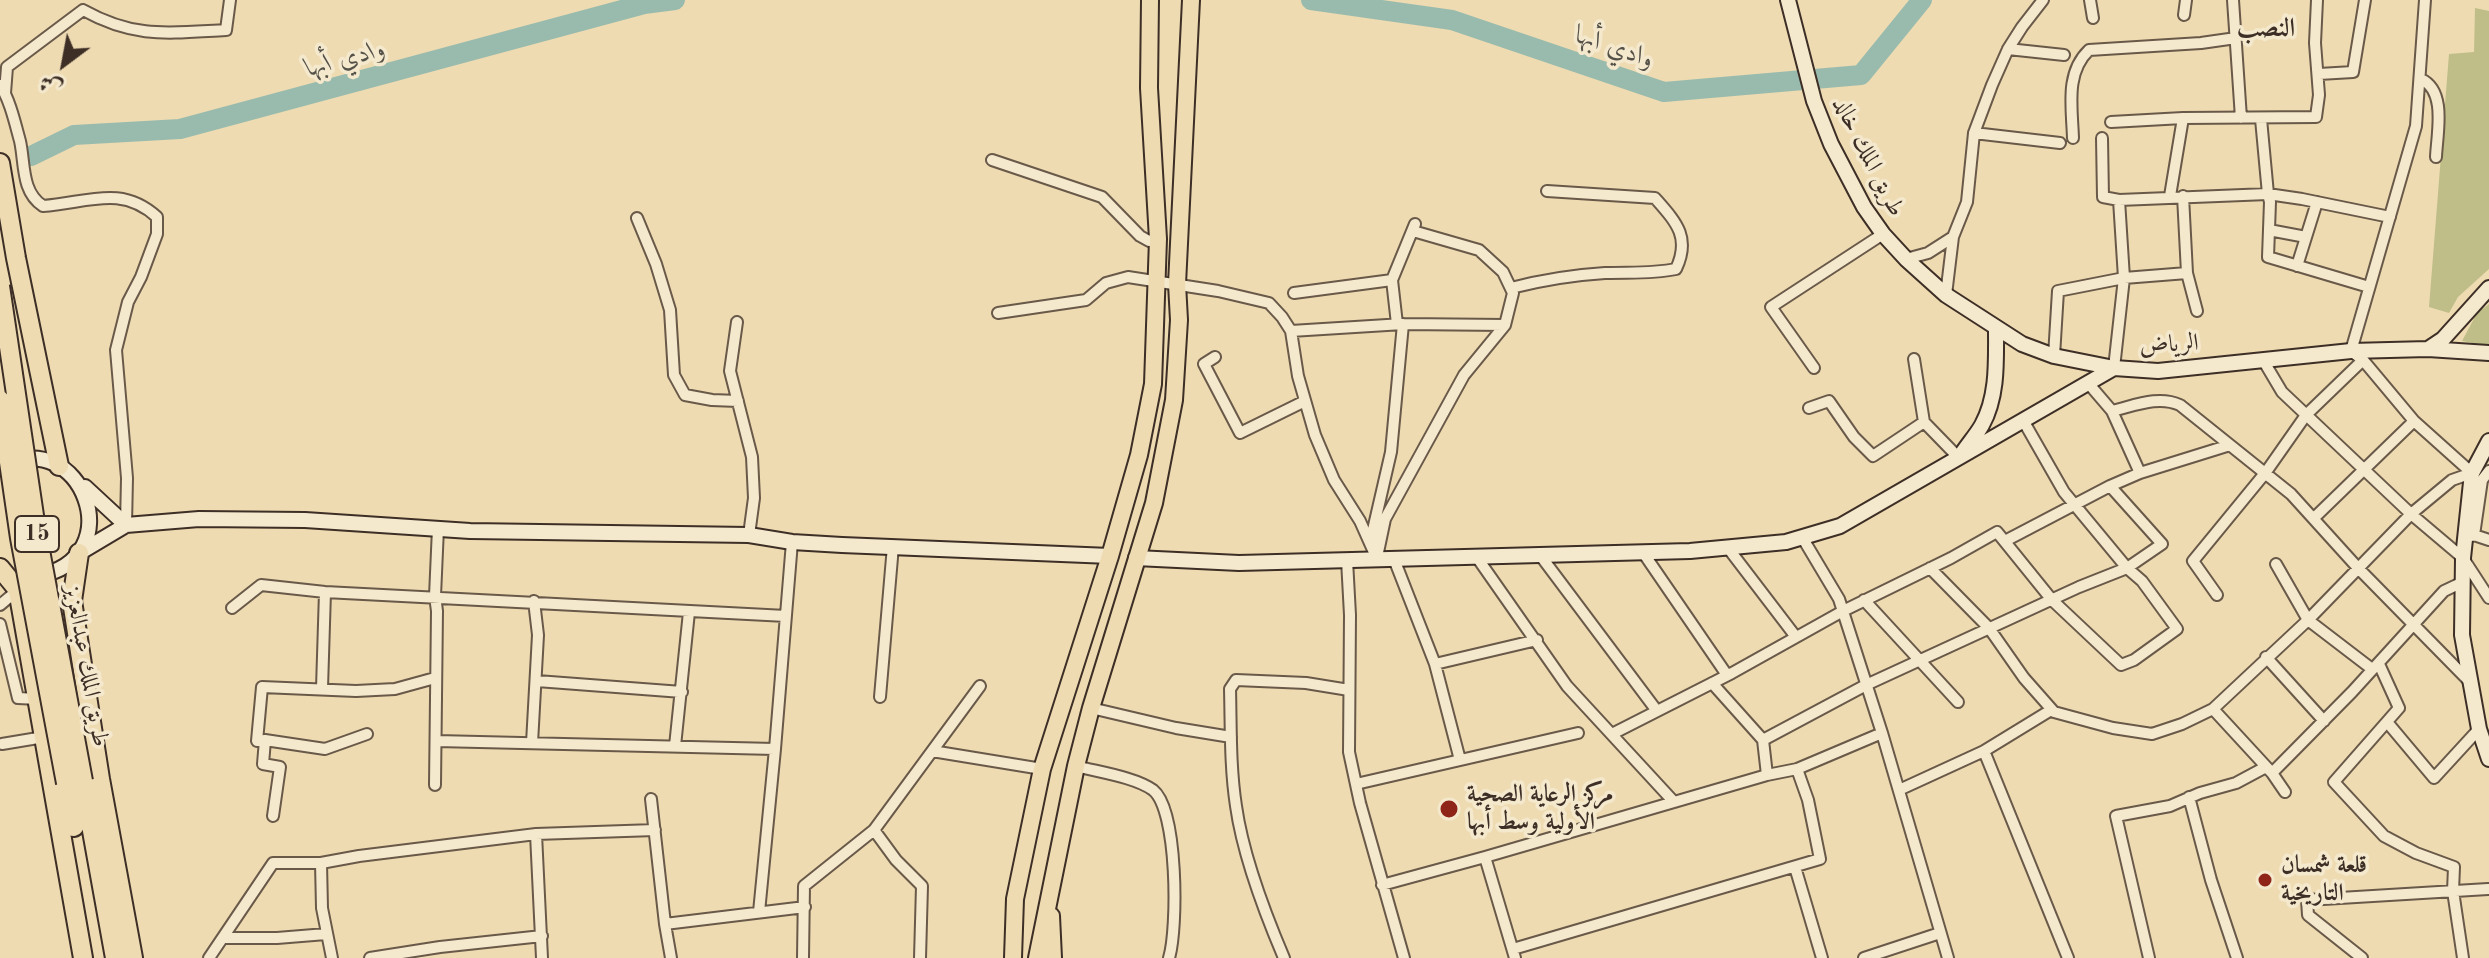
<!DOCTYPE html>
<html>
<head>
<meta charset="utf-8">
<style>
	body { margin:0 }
	#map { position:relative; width:2489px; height:958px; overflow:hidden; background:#eedbb2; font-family:"Old Standard TT",Amiri,serif }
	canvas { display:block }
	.north { position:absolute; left:24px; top:24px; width:80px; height:80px; -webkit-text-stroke:6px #f4e8cd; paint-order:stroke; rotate:212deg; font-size:22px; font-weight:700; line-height:32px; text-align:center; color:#3d2e26 }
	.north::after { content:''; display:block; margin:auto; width:28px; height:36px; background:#3d2e26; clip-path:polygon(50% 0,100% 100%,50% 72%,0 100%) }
</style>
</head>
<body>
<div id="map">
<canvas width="2489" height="958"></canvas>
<div class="north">ش</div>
</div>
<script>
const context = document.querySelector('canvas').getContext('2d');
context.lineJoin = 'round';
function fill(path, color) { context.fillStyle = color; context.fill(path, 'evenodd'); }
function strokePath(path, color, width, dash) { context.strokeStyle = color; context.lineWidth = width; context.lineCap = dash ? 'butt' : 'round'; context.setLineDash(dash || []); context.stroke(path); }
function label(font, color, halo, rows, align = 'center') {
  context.font = font + ' "Old Standard TT",Amiri,serif'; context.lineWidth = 7; context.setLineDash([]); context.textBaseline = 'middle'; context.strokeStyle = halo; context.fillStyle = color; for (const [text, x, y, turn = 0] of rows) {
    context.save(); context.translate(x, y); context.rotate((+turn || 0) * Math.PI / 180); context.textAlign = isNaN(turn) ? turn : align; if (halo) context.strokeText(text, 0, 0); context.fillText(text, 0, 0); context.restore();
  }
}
const green = new Path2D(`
	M2475 8 2489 11V269L2458 297 2449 313 2429 307 2449 54 2474 52Z
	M2489 304V346L2462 341 2477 313Z`);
const river = new Path2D(`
	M1311 0 1452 20 1664 92 1861 75 1922 0
	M31 156 74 135 180 129 644 4 675 0`);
const street = new Path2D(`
	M2090 0 2093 18
	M2233 0 2241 118
	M83 10C135 39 169 33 226 30L230 0
	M2184 15 2186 0
	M2008 49 2064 55
	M2319 74 2353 72 2365 0
	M2421 79C2447 91 2437 133 2436 157
	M0 85C10 100 15 123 20 141 25 163 21 192 43 206 87 203 121 184 157 217V234L141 277 128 302 116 350 127 478 126 525
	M5 93 7 67 83 10
	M2261 119 2268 194 2302 199 2390 217
	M2111 122 2183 118 2316 117 2319 95 2315 43 2317 0
	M1974 133 2060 143
	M2073 138C2072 107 2065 73 2089 50L2201 43 2236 38
	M2102 138 2103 197 2119 200 2124 278 2114 368
	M992 160 1102 197 1140 236 1149 241 1158 239
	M2170 196 2183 118
	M2183 196 2187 273 2197 311
	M2119 200 2268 194 2270 202 2268 257 2369 287
	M637 218 656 264 670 310 674 375 685 395 712 400 738 401
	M2269 230 2306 237
	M1953 237 1967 202 1974 133 1992 85 2008 49 2022 27 2043 0
	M1906 259 1928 253 1953 237 1946 295
	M2297 266 2317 202
	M1511 288C1542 280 1573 275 1605 273 1629 272 1652 274 1676 269 1691 237 1676 222 1655 198L1547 191
	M1294 293 1392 280
	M998 313 1086 300 1106 283 1128 277 1218 291 1269 303 1282 317 1291 331 1298 376 1315 435 1334 480 1360 521 1377 559
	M737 322 730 371 752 457 754 498 749 535
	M1397 324 1392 280 1415 224
	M1291 331 1403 324 1505 325
	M2054 356 2058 291 2124 278 2187 273
	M1215 357 1204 364 1240 433 1305 401
	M1914 359 1924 422 1959 458
	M2263 360 2282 392 2411 514 2463 558 2489 598
	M1814 368 1771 307 1883 234
	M2088 383 2112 411 2140 473
	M1809 408 1829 401 1854 437 1873 456 1924 422
	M2112 411C2134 406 2158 395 2180 405L2291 494 2358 568 2470 682
	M2314 518 2414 421
	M2474 535 2482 480 2489 471
	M1802 537 1839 599 1882 733 1948 958
	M2468 537 2474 535 2489 540
	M2005 541 2110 486 2140 473 2230 445
	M1370 543 1391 452 1403 324
	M1728 548 1796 637
	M1642 551 1727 675
	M1540 555 1657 711
	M1476 556 1567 686 1674 802
	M1377 557 1385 519 1464 375 1505 325 1513 293 1503 272 1479 250 1413 231
	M1394 559 1435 664 1460 760
	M1347 560 1350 615 1349 752 1360 803 1404 958
	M1930 568 1989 628 2024 678 2054 712 2113 728 2152 734 2182 724 2213 709 2308 620 2276 564
	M2217 595 2193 561 2266 472 2306 415 2363 360
	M1864 600 1958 702
	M0 605 18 590
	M232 608 261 585 325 592 786 616
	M0 624 18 698 38 699
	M2266 657 2324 721
	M1435 664 1537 640
	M2379 664 2399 708 2334 782 2384 836 2416 853 2454 867 2453 891 2463 958
	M2372 669 2308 620 2411 514 2452 480 2472 473 2414 421 2363 360 2351 351 2416 126 2425 0
	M537 681 682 692
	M1712 683 1763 740 1767 775
	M322 688 325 592
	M880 697 893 546
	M1091 708 1176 728 1231 737
	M2213 709 2272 773 2285 792
	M2387 722 2434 778 2479 729
	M367 734 325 749 265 740 257 741 262 687 356 691 395 689 435 678
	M1612 734 1732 673 1843 611 1951 558 1997 532 2052 600 2121 665 2134 660 2177 629 2142 581 2127 568 2064 492 2024 422
	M265 740 263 764 280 767 273 816
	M1763 740 1866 685 2079 587 2127 568 2162 544 2110 486
	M437 741 775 749
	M532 743 538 635 534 601
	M2 744 44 737
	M675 746 689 612
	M932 751 1042 769
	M1984 751 2068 958
	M1076 766C1098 772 1135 777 1153 790 1178 810 1178 928 1169 958
	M2272 773 2352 692 2444 591 2463 582
	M1356 784 1578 733
	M435 785 437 611 435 596 438 528
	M1899 790 1984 751 2051 710
	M2189 797 2211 880 2237 958
	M651 799 665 924 671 958
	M874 830 896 860 922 886 920 958
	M536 834 542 958
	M1485 857 1515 958
	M321 863 322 908 332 958
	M1795 867 1822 958
	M1382 885 1485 857 1767 775 1797 769 1882 733
	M759 912 775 749 792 542
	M665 924 805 907
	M223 938H277L326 934
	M1513 949 1820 859 1808 800 1797 769
	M209 958 273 863H321L359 856 536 834 655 830
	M370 958 440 947 542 936
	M803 958 804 886 874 830 980 686
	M1284 958C1264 911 1243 856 1236 806 1230 767 1231 728 1230 689L1236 680 1306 683 1349 690
	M1864 958 1940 933
	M2149 958 2116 816 2170 806 2200 793 2236 783 2264 768
	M2362 958 2308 915 2307 900 2488 889`);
const secondary = new Path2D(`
	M1788 0 1814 101 1831 144 1864 207 1883 234 1906 259 1946 295 2022 344 2054 356 2114 368 2158 371 2351 351 2428 349 2489 353
	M2428 349 2443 339 2489 288
	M2489 441 2472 473 2463 558 2462 635 2479 729 2489 759
	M1963 452C1969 443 1977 434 1982 425 1998 396 1996 361 1996 328
	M0 468C82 422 133 560 37 576
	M85 487 126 525
	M79 553 126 525 199 519 305 520 470 531 749 535 792 542 842 545 1110 556
	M1136 558 1239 563 1690 551 1786 542 1840 526 2114 368`);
const primary = new Path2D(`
	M1051 916 1053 958
	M1013 958 1015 899 1042 769 1110 556 1139 455 1153 384 1158 239 1149 88 1150 0
	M1037 958 1076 766 1091 708 1154 503 1174 400 1179 320 1177 284 1191 0`);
const highway = new Path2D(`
	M0 163 16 258 59 466
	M79 553 72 601 100 779 133 958
	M0 568 18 590 83 958
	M83 781 115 958
	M66 783 74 827`);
const highwayBridge = new Path2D(`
	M0 286 36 529 83 781
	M0 400 20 538 66 783`);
const markers = [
	[1449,809,10,"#8f2418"],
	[2265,880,8,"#8f2418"]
];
const shields = [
	[37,534,44]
];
const shieldNames = [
	["15",37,534]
];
const streetNames = [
	["طريق الملك خالد",1868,157,63],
	["الرياض",2169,345,-3],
	["طريق الملك عبدالعزيز",86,666,80]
];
const poiNames = [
	["مركز الرعاية الصحية",1467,795],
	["الأولية وسط أبها",1467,823],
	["قلعة شمسان",2281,866],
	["التاريخية",2281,894]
];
const neighbourhoodNames = [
	["النصب",2266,29]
];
const waterNames = [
	["وادي أبها",1615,48,19],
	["وادي أبها",346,59,-15]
];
fill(green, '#bfbe88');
strokePath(river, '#99bbad', 20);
strokePath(street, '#695949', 14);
strokePath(secondary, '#3d2e26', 18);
strokePath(primary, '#3d2e26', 20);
strokePath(highway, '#3d2e26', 22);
strokePath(street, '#f4e8cd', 10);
strokePath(secondary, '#f4e8cd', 14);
strokePath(primary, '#eedbb2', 16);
strokePath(highway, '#eedbb2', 18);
strokePath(highwayBridge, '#3d2e26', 22, []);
strokePath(highwayBridge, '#eedbb2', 18);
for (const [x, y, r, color] of markers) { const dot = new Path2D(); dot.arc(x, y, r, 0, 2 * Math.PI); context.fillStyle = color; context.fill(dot); strokePath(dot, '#f4e8cd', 3); }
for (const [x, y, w] of shields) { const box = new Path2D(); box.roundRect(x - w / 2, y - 18, w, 36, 6); context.fillStyle = '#f4e8cd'; context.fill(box); strokePath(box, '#3d2e26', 2); }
label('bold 22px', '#3d2e26', null, shieldNames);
label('24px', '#3d2e26', '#f4e8cd', streetNames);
label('bold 24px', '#3d2e26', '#f4e8cd', poiNames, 'left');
label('bold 26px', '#3d2e26', '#f4e8cd', neighbourhoodNames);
label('italic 26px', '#545148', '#f4e8cd', waterNames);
</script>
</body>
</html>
